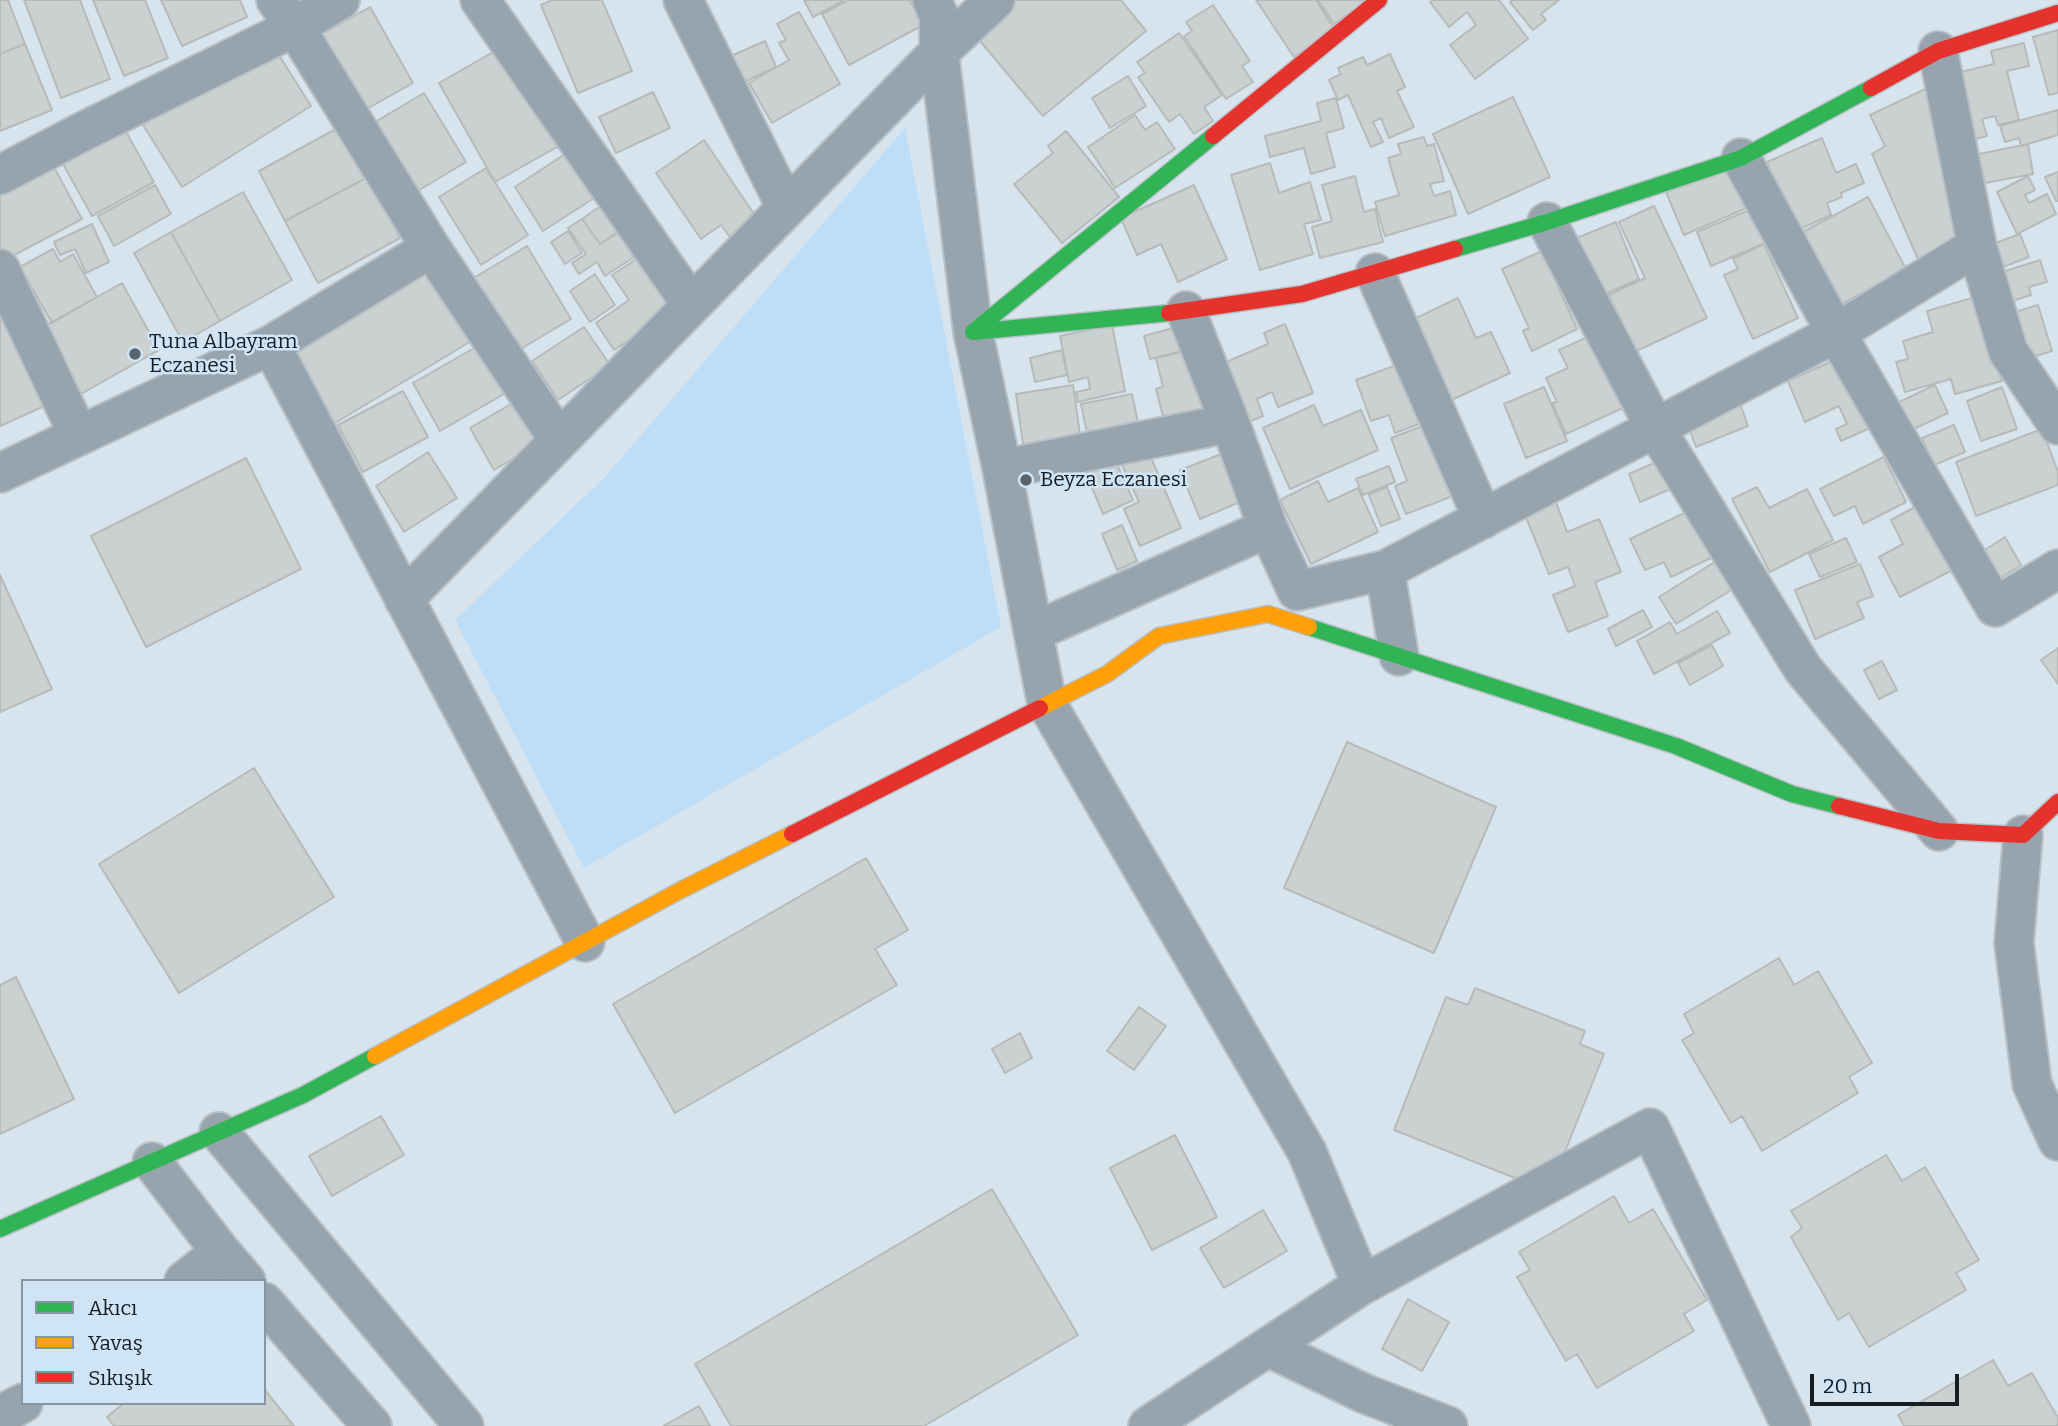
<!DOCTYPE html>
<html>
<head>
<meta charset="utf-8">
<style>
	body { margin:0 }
	#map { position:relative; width:2058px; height:1426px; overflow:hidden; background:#d8e4ed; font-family:Bitter,serif }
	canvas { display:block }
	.legend { position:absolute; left:21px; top:1279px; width:245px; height:126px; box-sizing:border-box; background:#cfe5f6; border:2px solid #8595a2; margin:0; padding:9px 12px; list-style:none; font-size:21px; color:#161e24 }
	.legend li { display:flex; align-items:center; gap:14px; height:35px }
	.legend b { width:35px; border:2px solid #8595a2 }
	.scale { position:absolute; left:1810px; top:1374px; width:149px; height:32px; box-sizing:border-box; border:4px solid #161e24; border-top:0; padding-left:9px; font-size:21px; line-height:24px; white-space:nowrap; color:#161e24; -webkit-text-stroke:5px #cfe5f6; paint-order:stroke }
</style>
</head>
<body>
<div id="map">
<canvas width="2058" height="1426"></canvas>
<ul class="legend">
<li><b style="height:9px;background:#30b455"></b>Akıcı</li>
<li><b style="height:9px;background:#ff9f0a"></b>Yavaş</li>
<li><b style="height:9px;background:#e5322d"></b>Sıkışık</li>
</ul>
<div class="scale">20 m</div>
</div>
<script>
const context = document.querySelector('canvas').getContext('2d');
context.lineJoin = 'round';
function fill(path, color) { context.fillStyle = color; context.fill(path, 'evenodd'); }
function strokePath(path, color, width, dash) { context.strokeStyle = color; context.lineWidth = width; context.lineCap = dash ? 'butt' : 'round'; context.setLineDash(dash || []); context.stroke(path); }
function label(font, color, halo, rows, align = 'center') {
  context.font = font + ' Bitter,serif'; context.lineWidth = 5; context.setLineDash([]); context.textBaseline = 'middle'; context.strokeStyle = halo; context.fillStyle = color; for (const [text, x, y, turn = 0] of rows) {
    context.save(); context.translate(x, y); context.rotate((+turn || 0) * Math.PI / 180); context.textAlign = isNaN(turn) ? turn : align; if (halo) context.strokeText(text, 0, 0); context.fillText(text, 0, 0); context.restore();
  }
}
const green = new Path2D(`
	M905 128 1001 627 584 868 455 620 605 477Z`);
const building = new Path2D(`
	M0 0H8L25 44 0 54Z
	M24 0H80L110 79 61 98Z
	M93 0H145L168 58 124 76Z
	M161 0H240L247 17 182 46Z
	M552 0H602L632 71 578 93 541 5Z
	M804 0H843V1L813 17Z
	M848 0H910L923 25 849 65 822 14Z
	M1003 0H1121L1146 31 1043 116 969 28Z
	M1256 0H1316L1335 30 1294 57Z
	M1318 0H1369L1334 24Z
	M1433 0H1499L1528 39 1475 79 1450 45 1476 25 1467 12 1449 27 1430 2Z
	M1513 0H1559L1541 14 1546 20 1533 30 1510 2Z
	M1213 5 1250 61 1242 66 1253 82 1226 99 1184 36 1192 31 1186 22Z
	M370 7 413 83 356 115 313 39Z
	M799 12 840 84 772 123 749 83 789 60 779 43 786 40 777 24Z
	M2058 30V93L2049 95 2033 37Z
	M1179 33 1222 95 1204 107 1213 121 1194 134 1180 114 1169 122 1138 77 1145 73 1137 62Z
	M765 41 776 67 742 83 731 56Z
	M2024 43 2029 66 2007 71 2019 120 1998 125 1995 116 1982 119 1987 136 1967 141 1952 74 1994 64 1991 51Z
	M25 44 52 110 0 131V54Z
	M272 44 311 106 182 187 143 125Z
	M507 44 564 143 495 182 439 83Z
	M1390 54 1405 87 1397 91 1414 127 1389 138 1381 118 1373 122 1383 142 1371 147 1348 95 1338 100 1329 80 1341 74 1338 68 1363 57 1367 65Z
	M1128 76 1146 106 1110 128 1092 98Z
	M1938 83 1971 240 1921 266 1872 154 1885 146 1870 115Z
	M653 92 670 128 616 153 599 117Z
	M424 93 466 162 411 195 370 125Z
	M1513 97 1550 177 1468 214 1433 134Z
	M1336 98 1344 128 1326 133 1335 167 1311 174 1304 148 1270 157 1265 136 1321 121 1317 103Z
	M2058 110V135L2021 146 2019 138 2005 142 2000 126Z
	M1135 115 1145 130 1157 122 1175 149 1115 188 1088 147Z
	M341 126 368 177 285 221 259 171Z
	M125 130 154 182 92 216 63 164Z
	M1066 131 1119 197 1062 243 1014 184 1053 153 1048 146Z
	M1424 137 1427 146 1434 144 1444 181 1430 184 1434 196 1450 191 1456 215 1385 236 1375 202 1399 195 1388 158 1401 154 1398 144Z
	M1822 138 1836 173 1856 164 1864 183 1841 193 1842 197 1827 203 1831 215 1796 231 1767 162Z
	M704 140 762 226 735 244 721 225 701 239 656 173Z
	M2028 144 2033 174 1985 183 1979 154Z
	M574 148 602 193 543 231 515 187Z
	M50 160 82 219 5 260 0 250V188Z
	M1270 163 1279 193 1310 182 1321 220 1304 224 1313 254 1260 270 1231 175Z
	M486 168 528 235 481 265 439 197Z
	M1733 168 1749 207 1684 235 1666 192Z
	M2058 172V201H2056L2045 177Z
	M1355 176 1364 212 1375 209 1383 242 1320 258 1312 227 1332 221 1322 185Z
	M2028 176 2035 190 2025 195 2029 203 2047 194 2056 214 2017 234 1997 192Z
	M368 177 400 238 318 283 285 221Z
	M155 185 171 214 114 246 98 216Z
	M1194 185 1227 259 1178 282 1161 244 1137 255 1121 218Z
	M243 192 292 280 220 321 171 232Z
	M1868 197 1906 269 1831 310 1792 238Z
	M606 202 624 229 600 244 582 219Z
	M1654 206 1707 318 1628 355 1615 328 1623 324 1609 295 1645 278 1619 222Z
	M1757 207 1770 241 1711 266 1697 232Z
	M582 219 600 244 621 230 637 255 605 276 597 262 579 274 572 263 586 254 568 228Z
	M1616 222 1639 279 1596 298 1572 240Z
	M92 224 109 262 86 273 75 249 60 255 54 242Z
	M568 231 582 253 565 264 551 242Z
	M171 232 220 321 183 342 134 253Z
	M2020 234 2029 257 1998 269 1990 245Z
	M1764 244 1798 318 1753 339 1724 275 1738 269 1733 259Z
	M527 246 571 319 514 353 472 279Z
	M53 249 60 262 73 254 97 297 52 323 20 267Z
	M1542 251 1577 329 1532 351 1523 331 1529 328 1502 269Z
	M641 256 676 309 614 350 596 323 629 300 612 275Z
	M2040 260 2047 282 2029 287 2031 295 2006 303 1996 274Z
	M425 261 473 340 335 423 288 343Z
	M595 274 615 305 590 322 570 291Z
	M122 283 159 350 81 394 43 327Z
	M0 289 49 404 0 426Z
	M1979 296 2002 381 1955 394 1951 379 1905 392 1896 362 1908 359 1903 341 1933 332 1927 311Z
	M1458 298 1476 338 1491 332 1510 373 1447 402 1410 321Z
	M2038 305 2052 351 2029 358 2015 312Z
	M1285 324 1313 393 1278 407 1272 392 1257 399 1263 416 1241 425 1217 366 1268 344 1264 333Z
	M1112 325 1125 391 1078 402 1076 392 1090 389 1088 377 1069 382 1060 336Z
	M1184 325 1190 349 1150 359 1144 336Z
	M584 327 610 365 558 400 532 361Z
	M1603 330 1636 402 1566 434 1552 403 1557 402 1546 378 1568 368 1559 350Z
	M476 347 504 394 440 431 413 383Z
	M1197 348 1212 407 1164 420 1156 389 1163 387 1156 358Z
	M1062 350 1067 375 1035 382 1030 358Z
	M1837 359 1868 429 1841 441 1836 429 1847 424 1839 406 1805 422 1788 381Z
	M1402 363 1424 422 1395 433 1389 415 1371 421 1356 380Z
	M1073 385 1080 435 1023 444 1016 394Z
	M1935 385 1948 413 1905 433 1893 405Z
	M1544 387 1567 441 1526 458 1504 404Z
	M2002 387 2017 429 1981 441 1967 401Z
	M403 391 428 437 363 472 338 425Z
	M1132 394 1138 423 1087 433 1081 404Z
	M1737 395 1748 426 1696 447 1684 415Z
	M521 398 545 440 494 470 470 428Z
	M1314 405 1323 426 1361 410 1378 450 1290 489 1263 428Z
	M1431 423 1458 494 1406 514 1395 486 1407 481 1391 438Z
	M1954 425 1965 452 1934 465 1922 438Z
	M2042 429 2058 472V485L1976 516 1956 462Z
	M1147 448 1181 528 1140 546 1124 509 1139 502 1120 460Z
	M428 452 457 498 404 532 376 486Z
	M1224 453 1242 501 1200 519 1180 470Z
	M1884 457 1906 502 1863 524 1855 506 1834 516 1820 489Z
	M246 458 301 569 146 647 91 536Z
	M1114 458 1133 500 1103 514 1085 471Z
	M1663 459 1675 487 1640 502 1629 474Z
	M1389 466 1395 482 1363 495 1356 479Z
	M1318 481 1328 502 1358 488 1378 532 1311 564 1280 500Z
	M1387 487 1400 519 1381 526 1369 495Z
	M1757 487 1769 508 1807 489 1833 540 1770 572 1732 499Z
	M1928 500 1962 565 1900 597 1879 557 1903 544 1891 520Z
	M1556 502 1567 532 1599 519 1621 572 1595 582 1608 616 1568 632 1553 595 1575 586 1568 567 1549 574 1525 515Z
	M1695 508 1717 555 1671 577 1664 562 1645 570 1630 539Z
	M1122 525 1137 561 1117 570 1102 534Z
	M2005 537 2021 565 1988 586 1971 559Z
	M1846 538 1857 562 1820 577 1809 554Z
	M1729 553 1746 581 1676 624 1659 597Z
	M1860 564 1873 596 1857 602 1864 618 1815 639 1795 590Z
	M0 575 52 689 0 712Z
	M1643 610 1652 627 1616 646 1608 629Z
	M1717 611 1730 633 1654 674 1637 641 1670 622 1677 634Z
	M1712 645 1723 666 1690 685 1678 663Z
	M2058 648V684L2041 660Z
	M1882 661 1897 690 1879 699 1864 670Z
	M1347 742 1496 807 1434 953 1284 888Z
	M254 768 334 897 179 993 99 864Z
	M866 858 908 930 875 949 897 985 675 1113 613 1004Z
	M1779 958 1794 985 1818 971 1872 1063 1849 1077 1858 1093 1762 1151 1742 1116 1731 1123 1682 1040 1694 1033 1684 1014Z
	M16 977 74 1099 0 1134V985Z
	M1475 988 1585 1031 1580 1044 1604 1054 1554 1179 1530 1170 1525 1182 1394 1130 1446 997 1468 1005Z
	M1139 1007 1166 1026 1134 1070 1107 1051Z
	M1020 1033 1032 1058 1005 1073 992 1049Z
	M381 1116 404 1155 332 1196 309 1156Z
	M1175 1135 1217 1217 1152 1250 1110 1168Z
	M1886 1155 1902 1181 1925 1167 1979 1260 1956 1273 1966 1290 1869 1347 1849 1313 1838 1320 1791 1237 1802 1228 1791 1211Z
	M992 1189 1078 1335 924 1426H731L695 1364Z
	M1614 1196 1629 1223 1653 1209 1707 1300 1684 1314 1694 1331 1597 1388 1577 1354 1566 1361 1517 1277 1530 1270 1519 1252Z
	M1263 1210 1287 1251 1224 1288 1200 1248Z
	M1408 1299 1449 1322 1422 1371 1382 1349Z
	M1993 1360 2008 1386 2032 1373 2058 1418V1426H1904L1898 1415Z
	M264 1389 294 1426H114L107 1417 124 1403H264Z
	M699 1406 710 1426H663Z`);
const street = new Path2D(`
	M276 0 295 27 431 248 559 440
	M480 0 691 304
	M683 0 786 207
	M932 0 939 16V52L973 332 1002 469 1047 704 1307 1152 1362 1285
	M1938 51 1977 246 2008 351 2058 425
	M1741 158 1836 333 1995 607 2058 569
	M0 175 86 130 295 27 340 0
	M1547 222 1656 429 1803 669 1939 831
	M0 269 79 436
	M1375 273 1483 519
	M271 345 585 942
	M1002 469 1230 423
	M0 473 271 345 431 248
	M1268 528 1297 591 1385 570
	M404 599 939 52 995 0
	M1033 632 1268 528 1230 423 1186 311
	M1399 656 1385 570 1836 333 1977 246
	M2023 835 2014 943 2032 1084 2058 1141
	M219 1132 464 1426
	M152 1162 221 1252 246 1281
	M184 1281 221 1252
	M264 1302 372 1426
	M1268 1347 1363 1393 1448 1426
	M0 1415 23 1403
	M1148 1426 1362 1285 1650 1128 1791 1426`);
const fast = new Path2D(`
	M1455 249 1547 222 1741 158 1871 88
	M1169 313 973 332 1213 136
	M1309 627 1676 746 1792 794 1839 806
	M0 1229 303 1095 375 1056`);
const slow = new Path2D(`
	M1040 708 1107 674 1159 636 1268 614 1309 627
	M375 1056 681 890 792 834`);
const jam = new Path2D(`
	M1871 88 1938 51 2058 13
	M1213 136 1379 0
	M1169 313 1302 294 1455 249
	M1839 806 1939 831 2023 835 2058 802
	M792 834 1040 708`);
const markers = [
	[135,354,7,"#5a636a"],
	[1026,480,7,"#5a636a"]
];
const poiNames = [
	["Tuna Albayram",149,342],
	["Eczanesi",149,366],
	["Beyza Eczanesi",1040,480]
];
fill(green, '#beddf6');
fill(building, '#cbd0d0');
strokePath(building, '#b6bbba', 2);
strokePath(street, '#b7c0c7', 42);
strokePath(fast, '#b7c0c7', 19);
strokePath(slow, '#b7c0c7', 19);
strokePath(jam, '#b7c0c7', 19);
strokePath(street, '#98a4ad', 38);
strokePath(fast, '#30b455', 16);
strokePath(slow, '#ff9f0a', 16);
strokePath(jam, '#e5322d', 16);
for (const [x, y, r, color] of markers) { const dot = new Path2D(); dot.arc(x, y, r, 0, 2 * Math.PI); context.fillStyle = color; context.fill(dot); strokePath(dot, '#cfe5f6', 2.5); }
label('21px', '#161e24', '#cfe5f6', poiNames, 'left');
</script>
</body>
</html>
